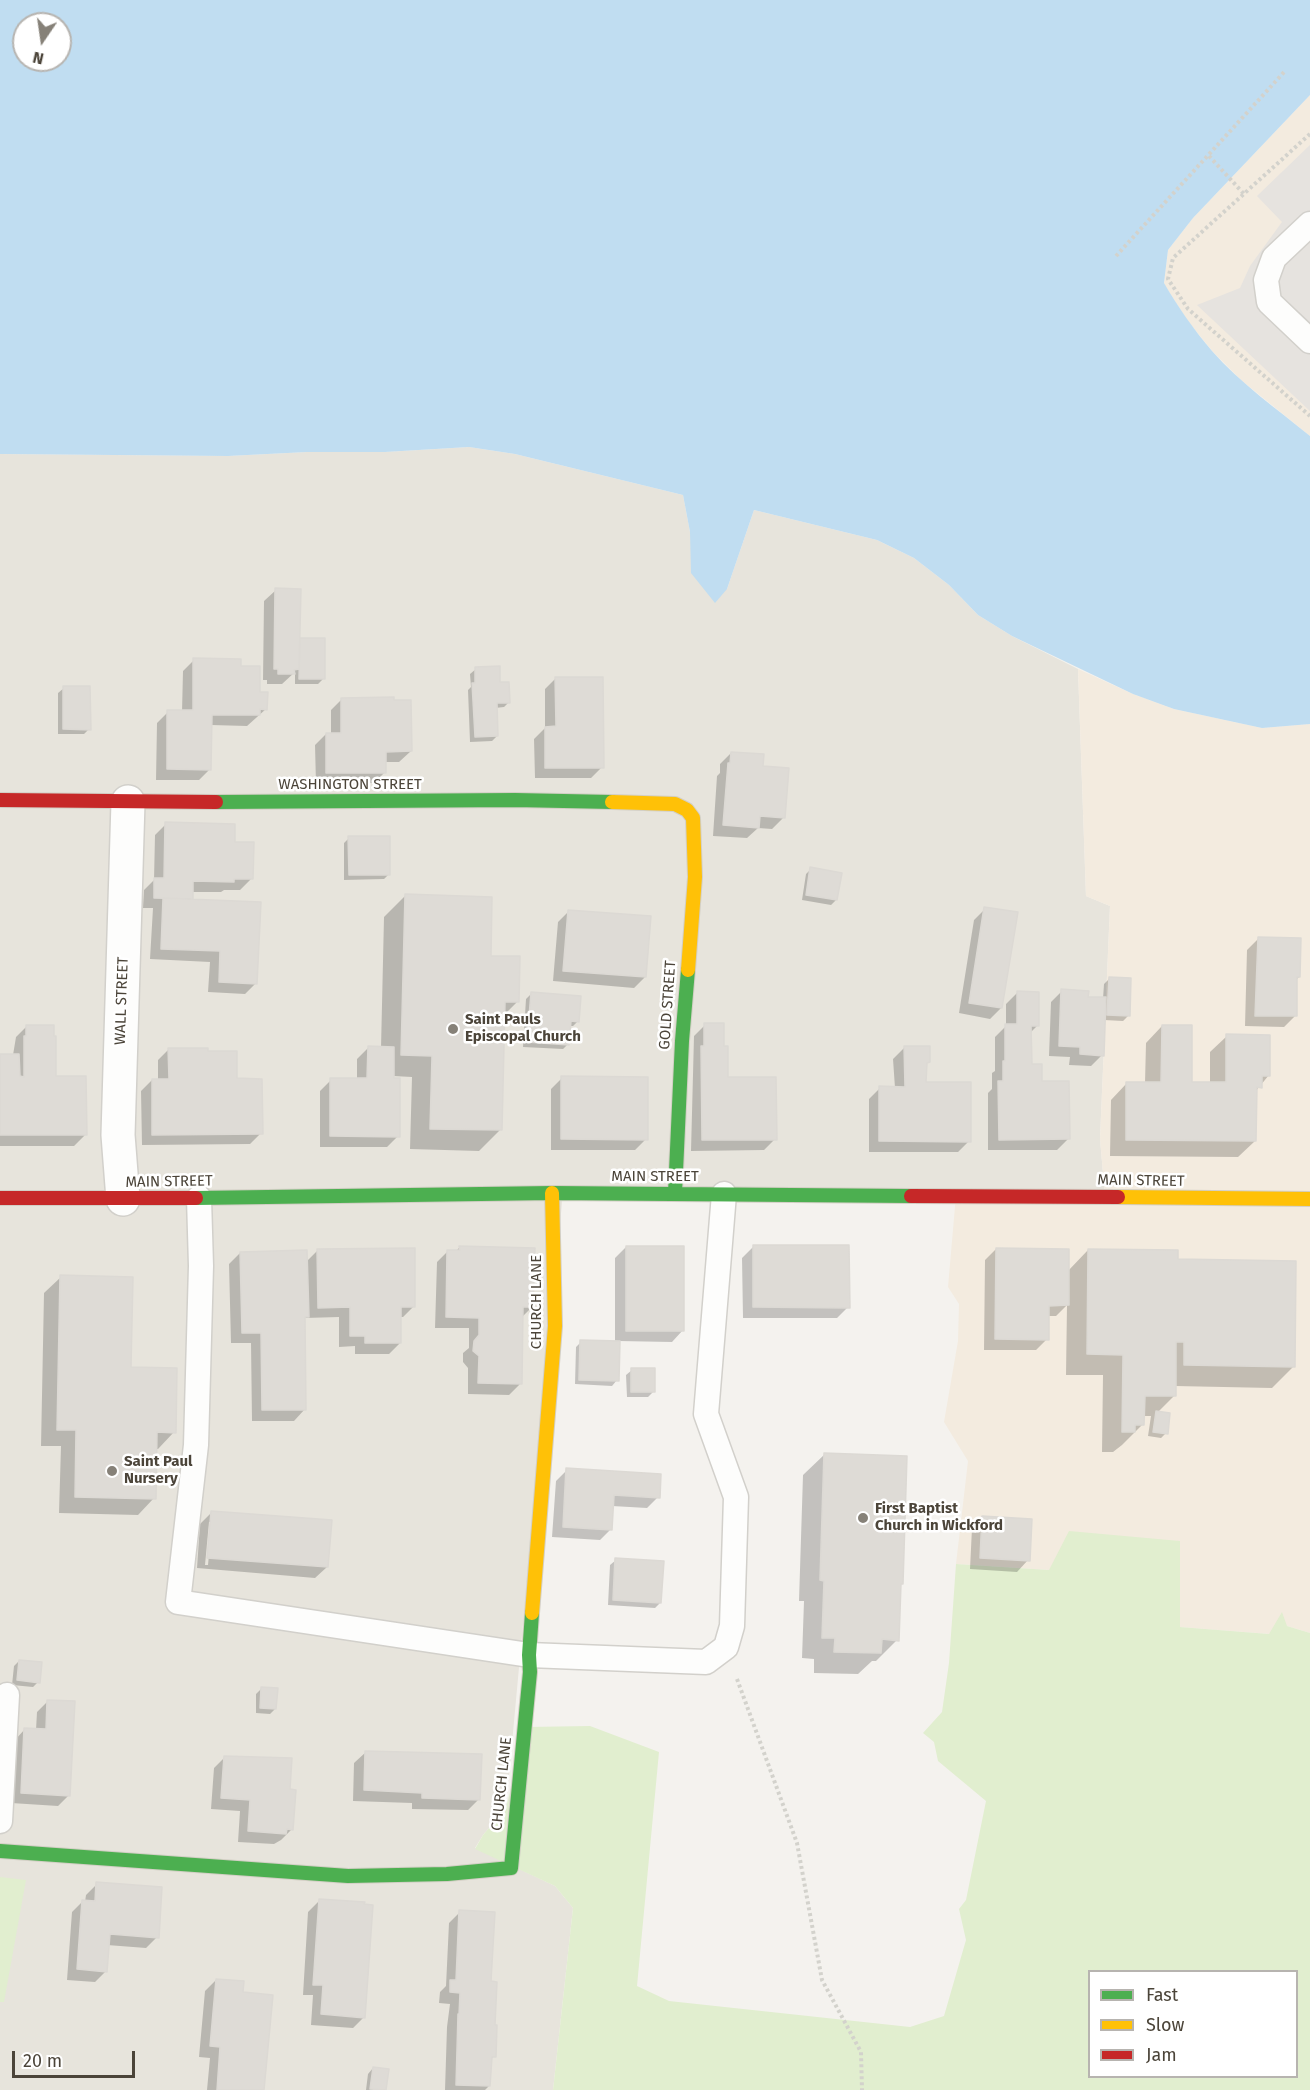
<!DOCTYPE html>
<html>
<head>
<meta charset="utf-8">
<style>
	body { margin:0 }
	#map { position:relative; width:1310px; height:2090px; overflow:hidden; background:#f4f2ee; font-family:"Fira Sans",sans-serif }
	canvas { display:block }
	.legend { position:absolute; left:1088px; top:1970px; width:210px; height:108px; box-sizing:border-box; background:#fff; border:2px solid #b7b4b0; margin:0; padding:8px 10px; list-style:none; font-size:18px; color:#4b4439 }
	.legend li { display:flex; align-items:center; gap:12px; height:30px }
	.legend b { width:30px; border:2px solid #b7b4b0 }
	.north { position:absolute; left:12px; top:12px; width:60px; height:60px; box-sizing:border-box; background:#fff; border:2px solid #b7b4b0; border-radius:50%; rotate:193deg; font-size:16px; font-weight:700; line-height:24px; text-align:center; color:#4b4439 }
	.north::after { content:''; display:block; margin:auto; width:21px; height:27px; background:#868178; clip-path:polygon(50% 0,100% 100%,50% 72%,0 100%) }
	.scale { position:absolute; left:12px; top:2051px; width:123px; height:27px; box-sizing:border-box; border:3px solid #4b4439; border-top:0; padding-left:8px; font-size:18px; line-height:21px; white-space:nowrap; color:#4b4439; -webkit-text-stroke:4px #fff; paint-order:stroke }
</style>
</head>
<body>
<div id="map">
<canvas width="1310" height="2090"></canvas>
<ul class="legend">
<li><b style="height:8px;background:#4caf50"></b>Fast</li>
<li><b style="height:8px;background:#ffc107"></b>Slow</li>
<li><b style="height:8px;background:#c62828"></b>Jam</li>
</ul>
<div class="north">N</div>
<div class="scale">20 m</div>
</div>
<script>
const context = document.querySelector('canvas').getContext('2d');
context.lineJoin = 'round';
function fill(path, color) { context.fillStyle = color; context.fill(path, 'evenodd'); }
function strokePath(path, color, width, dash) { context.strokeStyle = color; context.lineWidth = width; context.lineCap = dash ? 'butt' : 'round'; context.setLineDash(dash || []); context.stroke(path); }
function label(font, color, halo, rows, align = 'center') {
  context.font = font + ' "Fira Sans",sans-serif'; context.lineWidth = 5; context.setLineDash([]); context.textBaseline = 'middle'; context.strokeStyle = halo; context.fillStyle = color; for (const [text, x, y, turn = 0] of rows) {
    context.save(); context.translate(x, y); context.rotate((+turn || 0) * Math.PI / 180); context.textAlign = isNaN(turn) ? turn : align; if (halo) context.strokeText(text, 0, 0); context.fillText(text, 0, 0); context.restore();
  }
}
const residential = new Path2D(`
	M469 447 515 454 683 495 690 532 727 589 754 510 877 540 914 558 949 585 978 615 1012 636 1078 669 1086 896 1110 906 1100 1139 1105 1196 563 1192 506 1808 483 1835 475 1848 555 1886 573 1908 553 2090H0V454L228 456 307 452H385Z`);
const commercial = new Path2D(`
	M1310 95V436L1241 380 1213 352 1187 320 1164 284 1168 250 1193 218Z
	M1078 669 1133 694 1174 709 1262 728 1310 724V1633L1287 1626 1269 1634 1180 1627V1542L1049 1570 956 1564 968 1461 944 1422 958 1341 959 1304 948 1287 956 1195 1105 1196 1100 1139 1110 906 1086 896Z`);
const green = new Path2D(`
	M1069 1531 1180 1541V1627L1269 1634 1282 1612 1287 1626 1310 1633V2090H553L573 1908 555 1886 475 1849 483 1835 506 1808 526 1727 590 1726 659 1752 637 1986 669 2001 910 2027 944 2016 966 1940 959 1909 966 1900 986 1801 938 1761 934 1742 923 1733 942 1712 949 1663 956 1564 1049 1570ZM1090 1972H1296V2076H1090Z
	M0 1877 26 1880 4 2002H0Z`);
const parking = new Path2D(`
	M1310 145V411L1197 305 1240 288 1250 266 1282 222 1257 196Z`);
const water = new Path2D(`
	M0 0H1310V95L1193 218 1168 250 1164 283C1178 307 1194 330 1212 351 1240 383 1277 409 1310 436V724L1262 728 1174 709 1133 694 1012 636 978 615 949 585 914 558 877 540 754 510 727 589 715 603 691 573 690 532 683 495 515 454 469 447 385 452H307L228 456 0 454ZM24 24H60V60H24Z`);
const shadow = new Path2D(`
	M276 590 298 640H324L323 679 318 684H295V672L282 684H267V680H263L264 601Z
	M194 660 240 667 266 709 247 726 211 725 210 769 199 780H156L157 723 168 712H182L183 671Z
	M476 669 499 684 509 702 504 707 495 708 497 736 492 741 470 742 468 690 471 687 470 674Z
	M556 678 602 767 591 778H535L534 739 545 728V689Z
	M64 688 89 729 84 734H58V693Z
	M342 699 411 751 399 762H384L385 772 374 783 316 784 315 745 326 734H331V710Z
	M731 753 761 767 783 818 772 829 758 828 747 838 713 836 717 776 720 773V764Z
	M166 824 233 843 251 879 240 890H224L221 892H191V901L256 983 245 994 208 992 210 962 150 959 153 908H143L144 890 154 880 155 835Z
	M349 838 389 874 384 879 344 880V843Z
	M811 869 836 900 831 905 802 900 806 874Z
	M405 896 489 957 517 1002 503 1016 500 1130 479 1151 410 1149 412 1077 393 1076 398 1136 387 1147H320V1091L331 1080H357V1059L368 1048H381L384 917Z
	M985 909 1001 1008 990 1019 959 1013 974 920Z
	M569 911 645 977 634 988 553 981 558 922Z
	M1258 939 1299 977 1296 980 1295 1016 1284 1027 1245 1026 1247 950Z
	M1109 979 1128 1016 1123 1021 1104 1020 1102 1055 1091 1066 1069 1065 1070 1057 1049 1056 1051 1002 1062 991 1087 998 1103 999 1104 984Z
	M1017 993 1038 1025 1030 1033 1031 1066 1068 1139 1057 1150H988V1093L992 1089V1073L995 1071V1037L1006 1026V1004Z
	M531 994 578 1021 573 1026H569L568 1044 563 1049 523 1047 526 999Z
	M705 1025 723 1048 727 1079 775 1139 764 1150 691 1151 694 1036Z
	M27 1026 85 1135 74 1146H0V1055H13L16 1037Z
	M1162 1026 1190 1084H1210V1052L1227 1036 1269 1075 1255 1092V1141L1238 1157 1110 1156 1111 1100 1127 1083H1145L1146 1043Z
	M904 1048 928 1062 925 1065V1083L969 1141 958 1152H869V1099L880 1088H895L893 1059Z
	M169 1049 236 1080 261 1133 250 1144 142 1145 141 1091 152 1080H158V1060Z
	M562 1078 646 1139 635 1150H551V1089Z
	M754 1246 848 1307 837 1318H743L742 1258Z
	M460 1247 532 1307 522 1317 520 1384 509 1395 468 1394V1368L463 1362V1353L469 1348V1328H435L437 1262 448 1251H456Z
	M626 1247 683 1330 672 1342 618 1341 617 1380 612 1386 575 1384 576 1347 581 1342 615 1343V1258Z
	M996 1249 1068 1271 1088 1250 1176 1261 1293 1367 1272 1388 1175 1386V1395L1157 1413 1166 1433 1161 1438 1148 1436 1151 1416H1143V1424L1122 1445 1113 1452H1102L1103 1375H1066L1067 1305 1056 1316H1047V1339L1036 1350H984L985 1260Z
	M317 1251 414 1306 403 1317H400V1343L389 1354H355V1346L339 1347V1317L305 1318 303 1321 305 1409 294 1421H252L251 1343H231L229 1264 240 1253 306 1262Z
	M61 1277 130 1368 174 1432 158 1449H155L154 1498 138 1515 59 1513 61 1446H41L44 1293Z
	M632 1370 653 1392 648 1397H627L626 1375Z
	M825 1454 899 1585 897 1640 876 1661H872L858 1674 814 1673V1659L802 1658 804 1601H799L803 1475Z
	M567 1470 658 1497 647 1508 612 1506 611 1529 600 1540 552 1537 556 1481Z
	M211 1513 327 1567 315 1578 197 1568 200 1524ZM209 1522H212L208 1565H205Z
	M983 1517 1028 1560 1017 1572 970 1569 972 1528Z
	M616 1560 660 1603 655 1608 608 1605 610 1565Z
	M19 1661 38 1682 33 1687 12 1685 14 1666Z
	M262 1688 275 1709 270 1714 256 1713V1694Z
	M48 1701 69 1795 58 1806 11 1803 14 1741 25 1729 36 1730 37 1712Z
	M366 1752 479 1799 468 1810 412 1809V1803L353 1801 354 1763Z
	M225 1757 288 1791 292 1829 281 1840 274 1844 238 1842 240 1811 211 1809 214 1768Z
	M97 1884 157 1937 146 1948 107 1945 106 1971 95 1982 67 1980 72 1912 83 1901 85 1902 86 1895Z
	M319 1901 364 2017 353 2028 311 2025 313 1995H303L308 1912Z
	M460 1912 490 1982 494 2056 490 2060 489 2086 485 2090H445L447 2027 450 2004 439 2003 440 1992 446 1986 449 1923Z
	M216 1980 241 1994 263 2090H207L210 2058 199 2057 205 1991Z
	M373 2068 387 2070 385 2090H366L368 2074Z`);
const building = new Path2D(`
	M275 588 301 589 299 669 294 670 295 674H278V669H274Z
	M300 638H325V679H299Z
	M193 658 241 659V666H260V692H268L267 710 260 709V715H212L211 770 167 769V710H193Z
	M500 666V682H509L510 703H497L498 736 475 737 472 683H475V667Z
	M555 677H603L604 768H545V727L556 726Z
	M63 686H90L91 730 63 729Z
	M394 697V700H411L412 751 386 752V773H326V733H341V698Z
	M731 752 764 754 763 766 789 768 785 818 760 816 759 828 723 825 728 763H730Z
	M165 822 235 824V842H254L253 879H234V882L193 881V899L154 898V878H164Z
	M348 836H390V875H349Z
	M810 867 842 873 837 900 806 895Z
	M405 894 492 897 491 956H520L519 1002H505L502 1130 430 1129 432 1056 401 1055Z
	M163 898 261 902 257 984 219 982 220 951 161 949Z
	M984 907 1018 912 1002 1008 969 1003Z
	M568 910 651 916 646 977 563 971Z
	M1258 937 1301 938 1300 977H1297V1016H1255Z
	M1109 977 1131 978 1130 1016 1107 1015Z
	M1061 989 1089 991 1088 997H1106L1104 1056 1080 1054V1047L1059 1046Z
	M1017 991 1039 992V1026H1031L1032 1064H1042V1081H1069L1070 1139 999 1140 998 1081H1003V1061H1005V1024H1017Z
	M531 992 581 996 579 1022 571 1021 569 1045 527 1042Z
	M704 1023H724V1046H728V1077H776L777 1140H702L701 1046H704Z
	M26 1025H54V1036H56V1076H86L87 1135H0V1054H19L20 1076 24 1077V1036H26Z
	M1162 1025H1192V1082H1226V1034L1270 1035V1076H1262V1088L1257 1087 1256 1141 1126 1140V1082H1161Z
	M368 1046 394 1047V1078H400V1137L330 1136V1078H367Z
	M904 1046H930V1062L927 1063 926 1082H971V1142L879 1141V1086L905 1087Z
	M168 1048H208V1051H237V1078L262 1079 263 1134 152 1135V1079H169Z
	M561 1076 648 1077V1140L561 1139Z
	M753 1245H849L850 1308 753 1307Z
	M459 1246 535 1248 533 1307H523L522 1384 478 1383 479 1356 473 1351 474 1341 479 1335V1318L446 1317 447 1250H460Z
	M626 1246H684V1331H626Z
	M415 1248V1307H401V1343H365V1336H350V1307L318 1308 317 1249Z
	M996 1248 1069 1249V1305L1049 1306V1340L995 1339Z
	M1088 1249 1178 1250V1259L1296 1261 1295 1367 1184 1365V1342H1176V1396H1145L1144 1425H1135V1432H1122L1123 1355 1087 1354Z
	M307 1250 309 1317H305L306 1410H262L261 1333H242L240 1252Z
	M60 1275 133 1277 131 1367 177 1368 176 1433 157 1432 156 1499 75 1497 76 1430H57Z
	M580 1340 620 1341 619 1381 579 1380Z
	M631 1368H655V1392H631Z
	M1156 1411 1170 1413 1168 1434 1153 1432Z
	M824 1453 907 1456 903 1584H901L899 1641 882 1639 881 1653 834 1652 835 1638H822L824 1581 820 1580Z
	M566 1468 661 1474 660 1498 614 1495 612 1530 563 1527Z
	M211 1511 332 1520 328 1567 207 1558Z
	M982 1516 1032 1519 1030 1561 980 1558Z
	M615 1558 664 1561 661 1603 613 1600Z
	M19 1660 42 1662 40 1683 17 1680Z
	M261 1687 278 1688 276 1709 260 1708Z
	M47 1700 75 1701 70 1796 21 1793 24 1728 46 1729Z
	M365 1751 482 1754 480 1800 422 1798V1793L364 1790Z
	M224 1756 292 1758 290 1789 296 1790 293 1830 287 1829 286 1834 248 1831 250 1800 221 1798Z
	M96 1882 162 1887 159 1938 110 1934 107 1972 77 1969 82 1900 95 1901Z
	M319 1899 365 1902 364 1904 373 1905 365 2018 321 2014 323 1985H313Z
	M459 1910 495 1912 491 1981 497 1982 495 2025H497L496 2057H492L490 2086 456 2085 458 2014 459 2015 460 1993 450 1992V1980H456Z
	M216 1979 244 1981 243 1992 273 1995 264 2090H217L220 2047 210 2046Z
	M373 2067 389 2069 386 2090 370 2089Z`);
const path = new Path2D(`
	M1310 134 1173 258 1168 279 1188 309 1310 416
	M1209 156 1244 194
	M1116 256 1286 70
	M737 1679 797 1843 822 1980 861 2052 862 2090`);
const lane = new Path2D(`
	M1310 224 1274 258 1266 280 1269 302 1310 341
	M199 1198 201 1266 196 1445 178 1602 529 1655 706 1662 726 1647 732 1626 736 1497 706 1414 724 1194
	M0 1821 7 1695`);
const street = new Path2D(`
	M123 1199 118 1135 128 802`);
const fast = new Path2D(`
	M216 802 515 800 612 802
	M675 1193 682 1041 688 970
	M196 1198 552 1193 911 1196
	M0 1851 348 1876 447 1874 511 1868 530 1672 529 1655 532 1613`);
const slow = new Path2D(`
	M612 802 675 804 687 810 693 818 695 877 688 970
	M1118 1197 1310 1199
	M532 1613 555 1326 552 1193`);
const jam = new Path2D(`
	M0 800 216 802
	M911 1196 1118 1197
	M0 1198H196`);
const markers = [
	[453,1029,6,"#868178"],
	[112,1471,6,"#868178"],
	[863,1518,6,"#868178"]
];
const streetNames = [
	["WASHINGTON STREET",350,785],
	["WALL STREET",122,1001,-88],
	["GOLD STREET",668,1005,-86],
	["MAIN STREET",655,1177],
	["MAIN STREET",1141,1181,1],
	["MAIN STREET",169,1182,-1],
	["CHURCH LANE",537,1302,-90],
	["CHURCH LANE",502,1784,-84]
];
const poiNames = [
	["Saint Pauls",465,1020],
	["Episcopal Church",465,1037],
	["Saint Paul",124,1462],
	["Nursery",124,1479],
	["First Baptist",875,1509],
	["Church in Wickford",875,1526]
];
fill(residential, '#e7e4dc');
fill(commercial, '#f3ebdf');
fill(green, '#e1eecf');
fill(parking, '#e6e3df');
fill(water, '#c0ddf1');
fill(shadow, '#0003');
fill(building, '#dedbd6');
strokePath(building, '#dcd9d4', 1.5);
strokePath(lane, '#d2d0cb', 27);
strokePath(street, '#d2d0cb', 36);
strokePath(fast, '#d3cfc5', 16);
strokePath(slow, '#d3cfc5', 16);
strokePath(jam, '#d3cfc5', 16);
strokePath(path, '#d3d2cc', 4, [3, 3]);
strokePath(lane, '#fdfdfc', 24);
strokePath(street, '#fdfdfc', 33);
strokePath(fast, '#4caf50', 14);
strokePath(slow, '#ffc107', 14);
strokePath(jam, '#c62828', 14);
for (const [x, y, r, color] of markers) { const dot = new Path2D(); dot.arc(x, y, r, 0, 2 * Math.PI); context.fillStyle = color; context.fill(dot); strokePath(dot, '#fff', 2); }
label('15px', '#4b4439', '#fff', streetNames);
label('bold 15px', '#4b4439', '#fff', poiNames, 'left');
</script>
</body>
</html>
